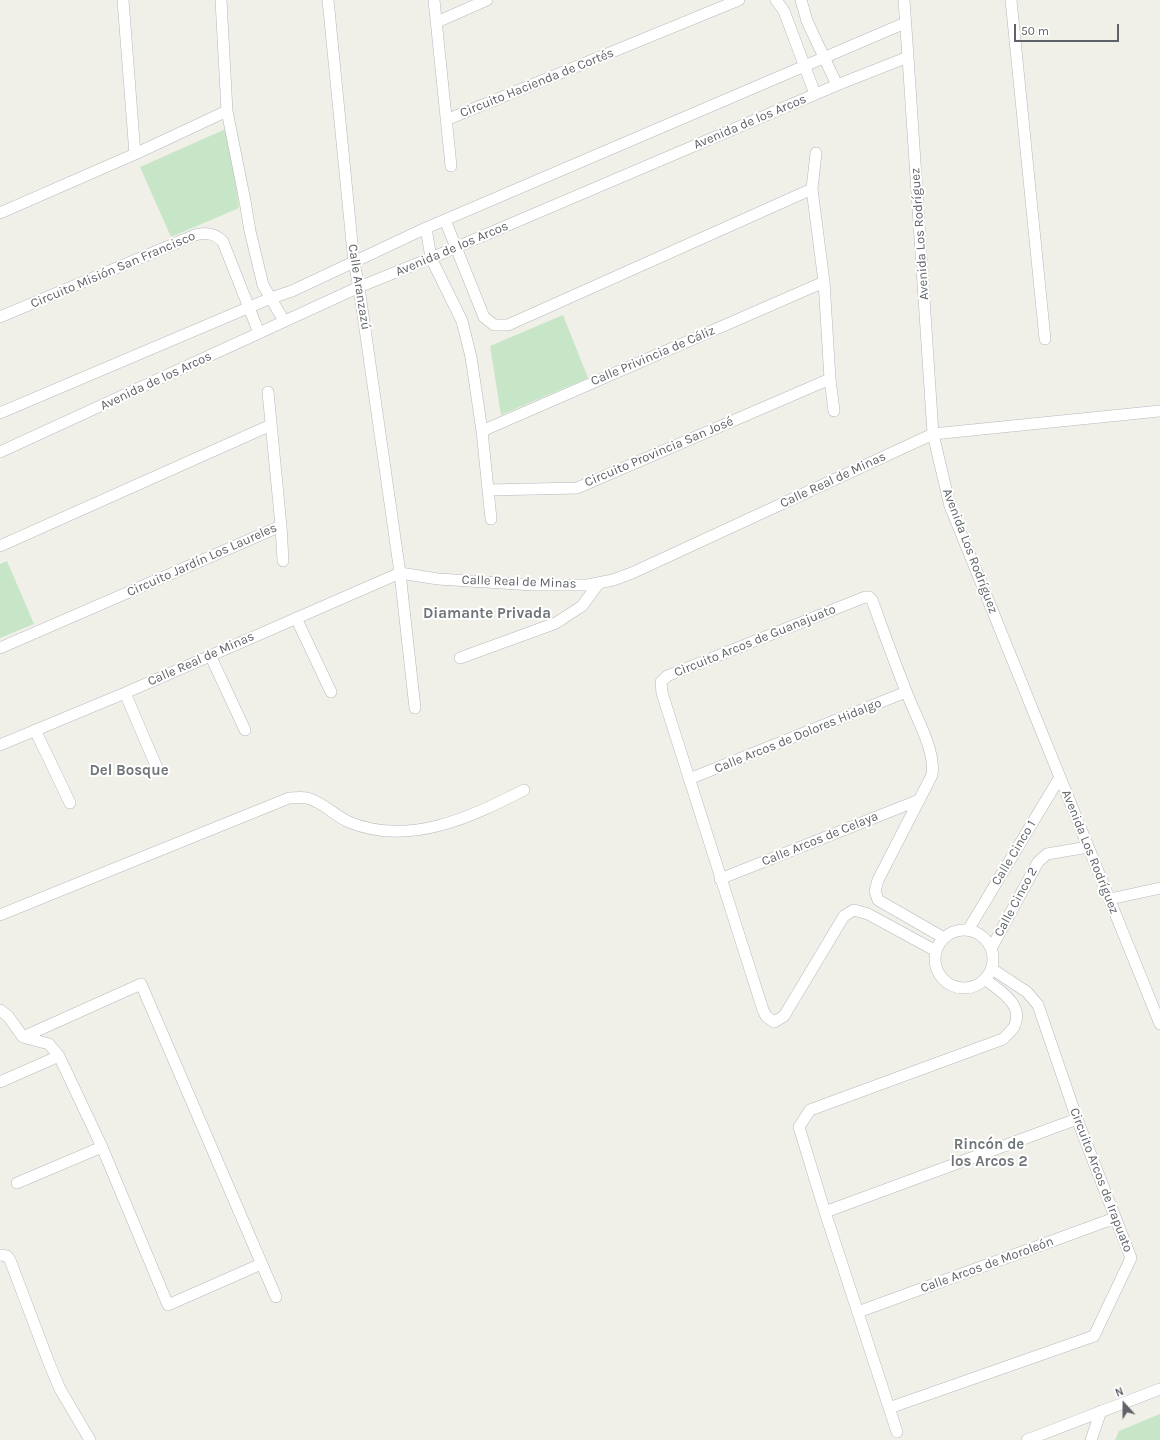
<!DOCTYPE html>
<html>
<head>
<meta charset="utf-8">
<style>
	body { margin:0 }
	#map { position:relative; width:1160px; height:1440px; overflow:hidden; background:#f0efe8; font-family:Karla,sans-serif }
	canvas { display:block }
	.north { position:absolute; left:1104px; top:1384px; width:40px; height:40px; -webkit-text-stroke:3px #fff; paint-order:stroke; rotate:339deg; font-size:11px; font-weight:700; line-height:16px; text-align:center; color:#5f6367 }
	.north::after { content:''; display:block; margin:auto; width:14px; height:18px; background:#5f6367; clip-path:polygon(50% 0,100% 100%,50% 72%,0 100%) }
	.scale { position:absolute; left:1014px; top:24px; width:105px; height:18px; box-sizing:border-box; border:2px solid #5f6367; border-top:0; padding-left:5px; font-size:12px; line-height:14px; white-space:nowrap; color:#5f6367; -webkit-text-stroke:3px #fff; paint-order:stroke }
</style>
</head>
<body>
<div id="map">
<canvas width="1160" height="1440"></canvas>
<div class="north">N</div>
<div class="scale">50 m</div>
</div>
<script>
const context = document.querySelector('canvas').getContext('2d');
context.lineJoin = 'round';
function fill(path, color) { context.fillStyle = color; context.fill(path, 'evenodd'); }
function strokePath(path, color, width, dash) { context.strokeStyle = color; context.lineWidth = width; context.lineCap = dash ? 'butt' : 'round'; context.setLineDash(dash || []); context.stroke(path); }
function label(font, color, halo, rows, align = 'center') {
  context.font = font + ' Karla,sans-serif'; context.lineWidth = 4; context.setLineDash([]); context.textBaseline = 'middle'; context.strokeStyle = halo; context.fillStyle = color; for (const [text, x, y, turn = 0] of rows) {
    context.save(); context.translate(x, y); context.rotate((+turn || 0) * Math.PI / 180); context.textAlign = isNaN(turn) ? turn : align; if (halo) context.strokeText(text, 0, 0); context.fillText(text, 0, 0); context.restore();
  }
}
const green = new Path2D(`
	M228 128 239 208 171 237 140 167Z
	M563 315 588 378 501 415 490 346Z
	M7 561 34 624 0 638V564Z
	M1160 1414V1440H1115L1119 1431Z`);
const street = new Path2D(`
	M123 0 135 154
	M221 0 227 111 245 201 250 231 263 285 284 321
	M328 0 354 263 359 287 400 573 415 708
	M434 0 451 166
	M776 0 784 11 815 94
	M801 0 807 21 837 85
	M904 0 908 57 933 434 950 506 1160 1024
	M1011 0 1045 339
	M437 22 487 0
	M446 120 739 0
	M816 153 812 189 824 282 830 379 834 411
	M0 213 135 154 227 111
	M445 220 484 317 494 325H508L812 189
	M426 228 431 258 462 321 471 357 482 431 491 519
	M0 317 195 235C206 232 215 233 223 242L259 333
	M268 392 281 526 283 561
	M0 413 271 298 292 291 426 228 905 23
	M482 431 824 282
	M0 452 359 287 431 258 837 85 908 57
	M489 490 577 488 830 379
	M0 546 271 425
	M296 618 331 692
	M0 648 281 526
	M210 655 245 730
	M460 658 556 623 582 606 599 583
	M125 693 157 768
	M35 730 70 803
	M0 745 125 693 400 573 438 579 533 585H588L613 580 632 573 933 434 1160 411
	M689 779 906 692
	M720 879 919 800
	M1110 899 1160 888
	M0 915 289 798C294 798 301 797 307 798 323 802 335 816 349 822 409 847 471 817 524 790
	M935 959a29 29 0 1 1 58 0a29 29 0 1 1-58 0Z
	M968 930 1060 777
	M992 947 1038 862 1047 854 1088 847
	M936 951 868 914 854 910 844 916 784 1016 774 1022 766 1016 763 1010 662 693 661 682 667 676 865 597H869L872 600C883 630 894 661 906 691 915 716 936 750 932 775L878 880 875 891 878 900 944 938
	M0 1010 8 1016 23 1037 49 1044 59 1056 102 1147 168 1305 261 1264
	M23 1037 141 984 276 1297
	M0 1082 59 1056
	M17 1183 102 1147
	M825 1212 1077 1119
	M0 1255 7 1256 10 1260 49 1363 60 1389 90 1440
	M858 1312 1115 1218
	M889 1408 1094 1336 1131 1258 1077 1119 1038 1005 1027 992 992 969
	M897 1432 825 1212 799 1127 810 1110 1003 1039C1006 1036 1011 1031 1014 1027 1025 1005 1000 991 986 980
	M1027 1440 1160 1389
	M1091 1440 1101 1411`);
const streetNames = [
	["Circuito Hacienda de Cortés",537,83,-22],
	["Avenida de los Arcos",750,122,-23],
	["Avenida Los Rodríguez",920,234,-94],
	["Avenida de los Arcos",452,249,-23],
	["Circuito Misión San Francisco",113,270,-23],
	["Calle Aranzazú",359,287,81],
	["Calle Privincia de Cáliz",653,356,-23],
	["Avenida de los Arcos",156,381,-25],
	["Circuito Provincia San José",659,452,-23],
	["Calle Real de Minas",833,480,-25],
	["Avenida Los Rodríguez",970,551,69],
	["Circuito Jardín Los Laureles",202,560,-24],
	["Calle Real de Minas",519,582,2],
	["Circuito Arcos de Guanajuato",755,641,-22],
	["Calle Real de Minas",201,659,-24],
	["Calle Arcos de Dolores Hidalgo",798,736,-22],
	["Calle Arcos de Celaya",820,839,-22],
	["Avenida Los Rodríguez",1090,852,68],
	["Calle Cinco 1",1014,853,-59],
	["Calle Cinco 2",1016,902,-62],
	["Circuito Arcos de Irapuato",1101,1180,69],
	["Calle Arcos de Moroleón",987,1265,-20]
];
const quarterNames = [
	["Diamante Privada",487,614],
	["Del Bosque",129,771],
	["Rincón de",989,1145],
	["los Arcos 2",989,1162]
];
fill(green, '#c7e6c7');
strokePath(street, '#b5b8bc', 12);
strokePath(street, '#fff', 11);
label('13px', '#5f6367', '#fff', streetNames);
label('bold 15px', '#707579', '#fff', quarterNames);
</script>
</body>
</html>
